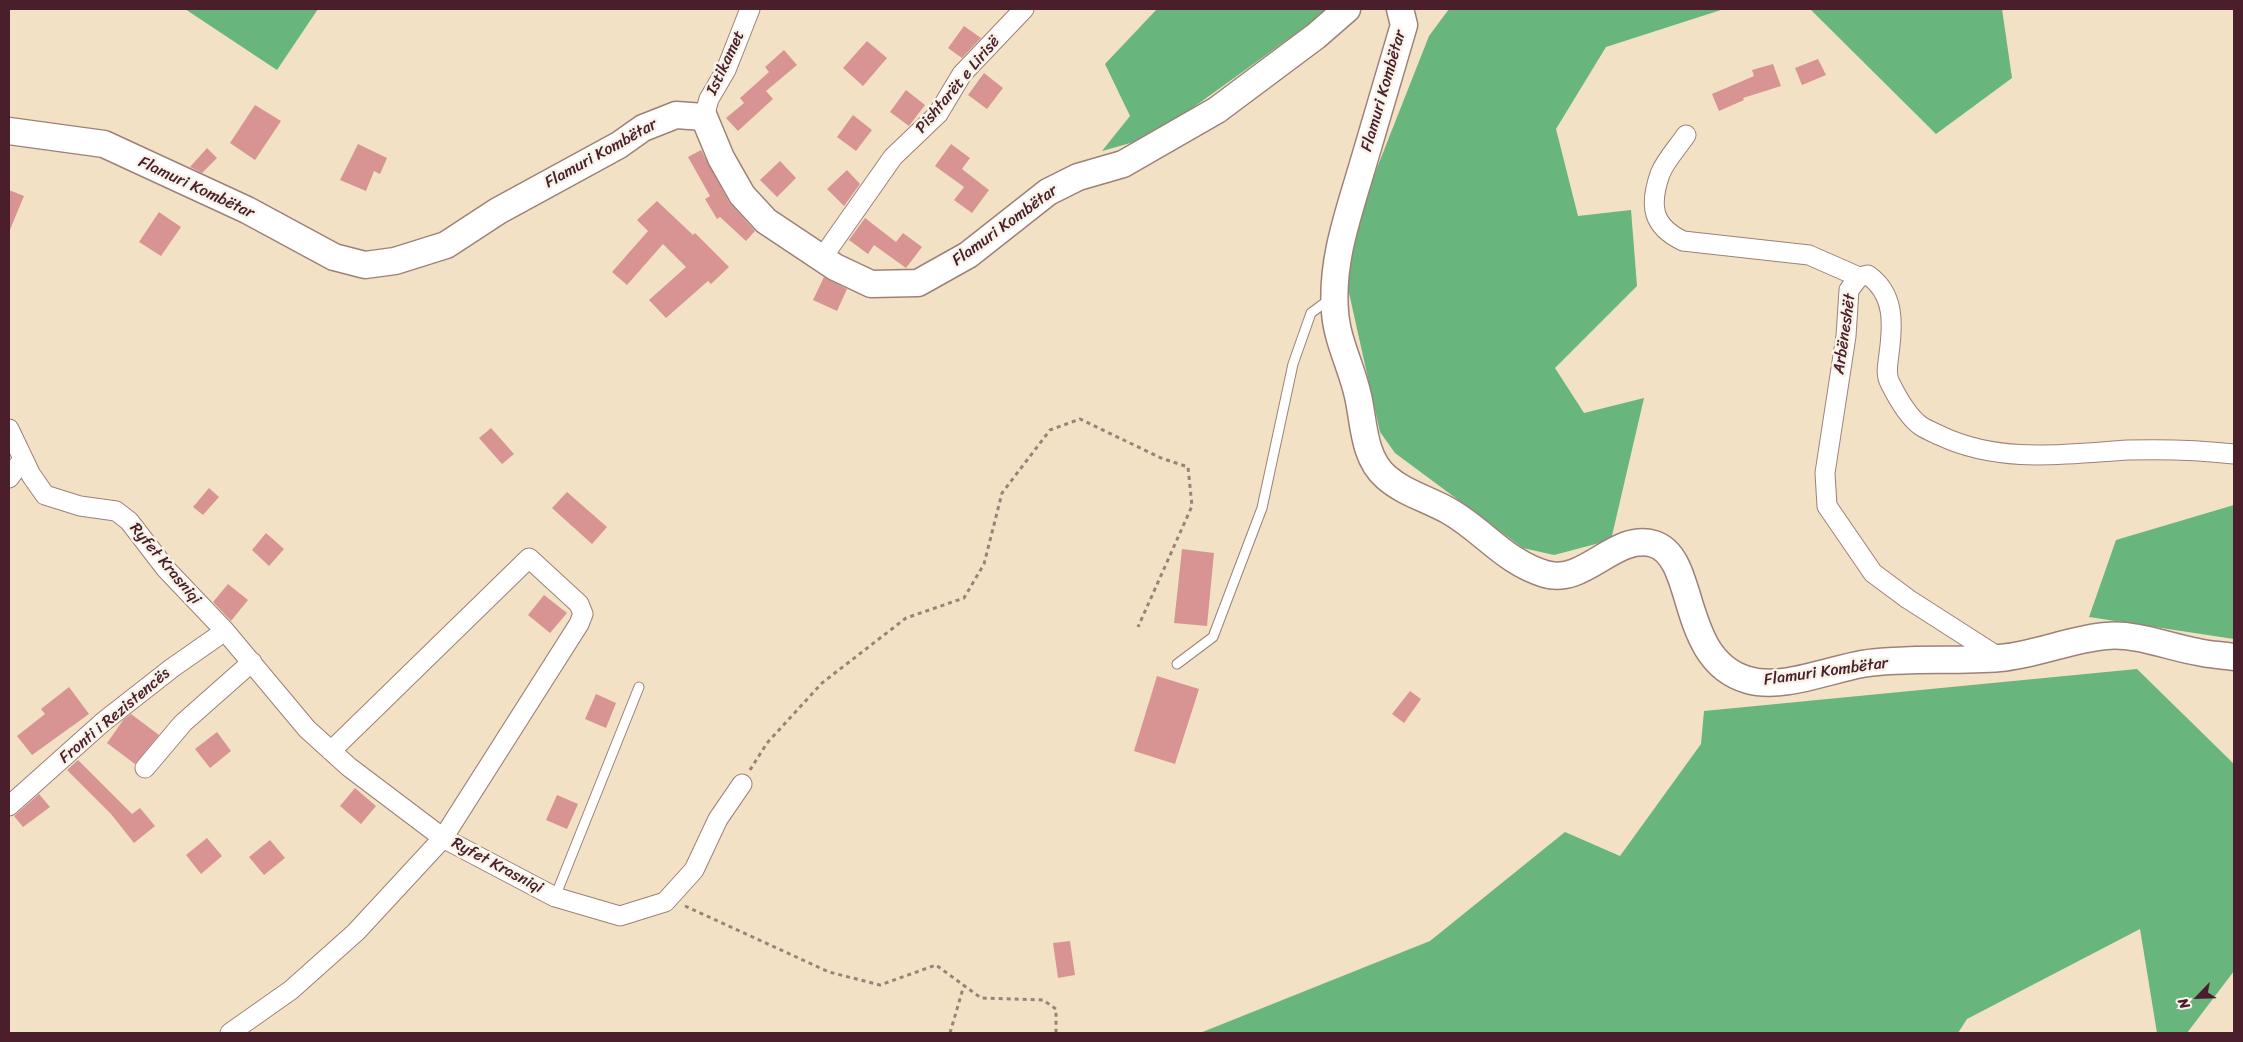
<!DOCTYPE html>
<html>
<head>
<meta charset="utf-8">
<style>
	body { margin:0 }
	#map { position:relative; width:2243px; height:1042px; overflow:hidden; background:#f2e1c5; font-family:Sriracha,sans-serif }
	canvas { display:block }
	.frame { position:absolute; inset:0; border:10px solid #4a1f2b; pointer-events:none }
	.north { position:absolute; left:2173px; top:972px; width:50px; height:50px; -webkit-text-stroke:4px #f7f3e8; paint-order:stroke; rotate:246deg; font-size:14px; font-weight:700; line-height:20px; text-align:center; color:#4a1f2b }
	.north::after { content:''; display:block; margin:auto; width:18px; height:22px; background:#4a1f2b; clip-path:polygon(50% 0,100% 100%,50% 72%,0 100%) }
</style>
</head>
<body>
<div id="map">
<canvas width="2243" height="1042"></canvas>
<div class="frame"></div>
<div class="north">N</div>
</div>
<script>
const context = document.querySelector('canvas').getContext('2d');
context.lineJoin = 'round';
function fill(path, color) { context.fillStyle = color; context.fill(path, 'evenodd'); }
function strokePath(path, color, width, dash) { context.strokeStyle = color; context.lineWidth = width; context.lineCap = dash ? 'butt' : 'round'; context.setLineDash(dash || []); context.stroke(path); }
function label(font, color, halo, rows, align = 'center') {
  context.font = font + ' Sriracha,sans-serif'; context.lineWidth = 5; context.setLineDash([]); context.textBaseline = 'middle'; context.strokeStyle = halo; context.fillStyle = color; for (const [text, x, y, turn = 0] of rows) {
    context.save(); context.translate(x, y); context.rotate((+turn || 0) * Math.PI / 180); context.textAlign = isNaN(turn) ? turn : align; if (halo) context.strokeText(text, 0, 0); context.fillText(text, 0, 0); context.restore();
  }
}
const forest = new Path2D(`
	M185 9H318L277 70Z
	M1157 9H1330L1152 137 1102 151 1130 116 1105 64Z
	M1449 9H1724L1606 47 1556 129 1578 216 1631 210 1637 286 1555 368 1584 413 1644 398 1611 540 1554 555 1523 548 1395 453 1380 432 1345 275 1362 206 1429 36Z
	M1810 9H2002L2012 78 1936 134Z
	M2234 505V639L2089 617 2116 540Z
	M2137 669 2234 764V971L2187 1033H2157L2140 929 1967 1019 1958 1033H1200L1430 941 1565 832 1620 856 1701 744 1704 711Z`);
const building = new Path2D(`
	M964 26 981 38 962 58 948 48Z
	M867 41 887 58 863 86 843 68Z
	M784 50 797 65 766 91 773 99 738 131 726 118 744 103 740 98 769 72 765 67Z
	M1818 59 1826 75 1802 85 1795 68Z
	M1773 64 1781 86 1743 98 1744 100 1719 111 1712 94 1754 76 1752 70Z
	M984 73 1003 88 987 109 968 95Z
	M906 90 925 105 909 126 890 112Z
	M255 105 281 121 255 160 230 143Z
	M853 115 872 130 856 151 837 137Z
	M358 144 387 158 380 174 374 171 366 191 340 180Z
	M951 144 970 158 962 169 989 190 972 213 954 200 964 187 935 166Z
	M207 148 217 158 202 173 190 167Z
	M701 150 729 202 755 231 746 241 720 217 717 219 705 199 710 196 688 157Z
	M780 161 796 178 777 197 760 180Z
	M847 170 860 184 844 206 827 189Z
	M9 190 24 196 9 232Z
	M657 201 693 235 695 233 729 267 711 284 708 281 666 318 649 300 686 267 663 244 627 285 612 272 648 231 637 220Z
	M159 212 181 227 161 256 139 242Z
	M865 218 896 242 903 233 922 247 906 268 874 245 868 254 849 240Z
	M824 277 847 289 837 311 813 300Z
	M491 428 514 454 502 464 479 438Z
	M209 488 219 497 203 515 193 507Z
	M567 492 607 527 592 544 552 508Z
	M266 533 284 549 269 566 252 550Z
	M1182 549 1214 553 1207 626 1174 623Z
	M228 584 248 600 231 621 213 602Z
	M544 595 567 613 550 633 528 615Z
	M1157 676 1199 689 1175 764 1134 751Z
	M69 687 89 714 32 755 17 736 45 714 41 709Z
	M1410 691 1421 699 1404 723 1392 714Z
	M596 694 616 703 606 728 585 719Z
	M131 714 159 735 135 764 107 743 124 719Z
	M217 732 231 751 210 768 195 749Z
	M78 760 132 814 140 808 155 826 134 843 111 814 67 770Z
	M355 788 376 806 361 824 340 806Z
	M39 794 50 807 23 827 14 816Z
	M557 795 578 804 567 829 546 820Z
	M207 838 222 856 201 874 186 855Z
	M270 840 285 858 264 875 249 857Z
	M1070 941 1075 975 1058 978 1053 943Z`);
const path = new Path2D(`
	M750 770 767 743 822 683 906 618 964 598 984 564 1002 493 1050 430 1080 419 1161 458 1188 467 1192 506 1138 627
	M685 906 829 972 880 985 936 965 981 998 1043 1000 1056 1009V1033
	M950 1033 964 985`);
const lane = new Path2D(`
	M1177 664 1213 637 1262 508 1293 364 1311 313 1330 299
	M555 897 639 687`);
const street = new Path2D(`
	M704 117 709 99 726 70 750 9
	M1686 135C1678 147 1665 161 1660 174 1649 206 1652 226 1683 241L1809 255 1859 277
	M822 258 893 157 938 114 962 74 1024 9
	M9 429 31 475 45 495 80 506 116 511 129 521 166 569 225 631 307 729 349 767 443 838 555 897 620 916 665 902 694 870 718 819 742 784
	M9 478 23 459
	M2000 658 1908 599 1873 573 1827 506 1825 473 1846 336 1849 290 1859 277 1868 275C1895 294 1893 324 1889 354 1888 364 1885 374 1890 383 1897 397 1908 417 1921 426 1927 430 1935 433 1941 436 2001 464 2065 454 2128 450 2163 449 2199 450 2234 454
	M145 768 183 723 252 662
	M9 806 103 722 172 668 225 631
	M230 1033 291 990 356 932 443 838 579 624 583 614 579 604 529 558 331 751`);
const secondary = new Path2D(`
	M1400 9 1404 25C1390 74 1375 122 1361 171 1347 218 1331 263 1335 312 1337 341 1352 368 1358 396 1364 422 1363 457 1386 477 1404 493 1428 499 1449 511 1484 531 1505 562 1545 574 1585 586 1615 532 1654 544 1698 558 1678 660 1748 680 1782 690 1828 670 1862 664 1907 657 1954 662 2000 658 2036 655 2070 639 2106 636 2136 633 2169 647 2198 652 2210 655 2222 655 2234 657
	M9 131 104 144 247 210 334 257 365 265 395 261 446 245 498 211 619 145 643 128 676 115 704 117 721 158 742 195 766 221 835 267 871 284 918 283 968 255 1048 192 1078 177 1123 164 1217 110 1316 36 1347 9`);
const streetNames = [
	["Istikamet",726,63,-65],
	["Pishtarët e Lirisë",958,85,-50],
	["Flamuri Kombëtar",1384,91,-74],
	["Flamuri Kombëtar",601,154,-29],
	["Flamuri Kombëtar",196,188,25],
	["Flamuri Kombëtar",1005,226,-36],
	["Arbëneshët",1845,334,-82],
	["Ryfet Krasniqi",165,564,50],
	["Flamuri Kombëtar",1826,672,-8],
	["Fronti i Rezistencës",115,716,-40],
	["Ryfet Krasniqi",497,866,28]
];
fill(forest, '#68b57e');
fill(building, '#d89493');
strokePath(lane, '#9e8078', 11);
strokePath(street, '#9e8078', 21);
strokePath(secondary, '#9e8078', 29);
strokePath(path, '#9e8078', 3, [4, 4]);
strokePath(lane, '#fff', 9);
strokePath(street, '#fff', 19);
strokePath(secondary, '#fff', 26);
label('16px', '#4a1f2b', '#f7f3e8', streetNames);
</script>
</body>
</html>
